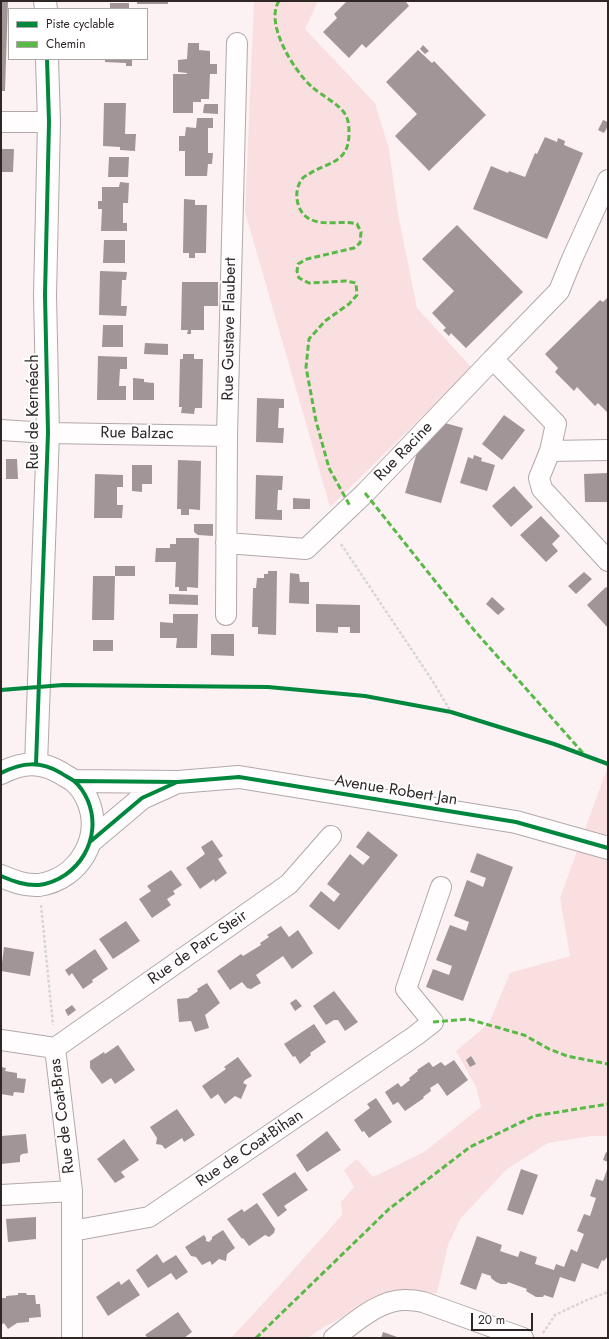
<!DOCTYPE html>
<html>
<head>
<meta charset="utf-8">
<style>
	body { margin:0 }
	#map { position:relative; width:609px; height:1339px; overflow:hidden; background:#fcf2f4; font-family:Jost,sans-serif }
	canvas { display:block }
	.frame { position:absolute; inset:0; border:2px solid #2f2626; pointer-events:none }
	.legend { position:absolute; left:8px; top:8px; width:140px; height:52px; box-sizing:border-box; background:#fff; border:1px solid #aca8a8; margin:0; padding:5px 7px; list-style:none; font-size:12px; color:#2f2626 }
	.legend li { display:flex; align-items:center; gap:8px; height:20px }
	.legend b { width:20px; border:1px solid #aca8a8 }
	.scale { position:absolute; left:471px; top:1313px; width:62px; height:18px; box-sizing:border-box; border:2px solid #2f2626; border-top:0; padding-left:5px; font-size:12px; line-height:14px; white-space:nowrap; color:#2f2626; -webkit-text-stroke:3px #fff; paint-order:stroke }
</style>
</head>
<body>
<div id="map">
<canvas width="609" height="1339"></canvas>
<div class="frame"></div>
<ul class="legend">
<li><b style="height:5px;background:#00873e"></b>Piste cyclable</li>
<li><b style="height:5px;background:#58b947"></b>Chemin</li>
</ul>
<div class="scale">20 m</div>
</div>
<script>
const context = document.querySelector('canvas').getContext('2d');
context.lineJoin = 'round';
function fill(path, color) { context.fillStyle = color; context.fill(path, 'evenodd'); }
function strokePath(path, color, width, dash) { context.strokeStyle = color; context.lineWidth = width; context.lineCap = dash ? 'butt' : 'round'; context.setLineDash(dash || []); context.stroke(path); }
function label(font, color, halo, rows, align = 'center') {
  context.font = font + ' Jost,sans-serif'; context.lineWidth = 4; context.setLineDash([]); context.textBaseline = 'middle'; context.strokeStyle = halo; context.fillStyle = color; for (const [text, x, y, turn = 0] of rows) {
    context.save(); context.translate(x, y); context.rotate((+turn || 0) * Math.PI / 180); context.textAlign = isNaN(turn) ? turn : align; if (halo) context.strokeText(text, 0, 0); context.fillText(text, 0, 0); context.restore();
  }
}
const green = new Path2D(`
	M254 1H318L305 29 375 103 389 149 398 214 417 308 472 368 330 507 245 212Z
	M608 766V1136H592L548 1143 507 1169 461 1218 448 1245 437 1293 373 1300 321 1329 308 1338H231L279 1286 342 1215 341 1202 354 1187 344 1170 357 1159 373 1177 424 1152 481 1107 476 1087 456 1051 489 1023 510 973 570 956 560 898Z`);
const building = new Path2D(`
	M1 1H8L5 91H1Z
	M137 1H168V4H137Z
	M347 1H407L406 2 409 6 366 48 362 44 349 58 323 32 337 18 334 14Z
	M110 3H129V9H110Z
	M188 43H199V50L210 51V64H217V74H210L209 99H201V102H193V113H173V74H187V73L178 72V60L187 59Z
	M423 45 429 51 425 54 420 49Z
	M418 50 432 63 434 61 486 115 429 171 395 136 417 114 386 82Z
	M105 59H132V66H126V63L105 62Z
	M104 103H126L125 134H136L135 151 120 150V147L103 146Z
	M205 104H218V114L203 113 204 105Z
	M197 118H213V128H208V153H213L212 164H208L207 176H185V151H179V136H185L186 127 196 128Z
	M603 120 608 122V126L604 133 598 130Z
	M545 137 557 142 558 138 565 141 564 145 583 153 547 239 473 209 491 166 508 173 509 171 525 177 535 153 537 154Z
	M1 149H14L13 172H1Z
	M109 157H129L128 177H108Z
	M120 182 129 183 128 203H123V223H127V231H101L102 209H98V201H102V187H119Z
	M184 199 195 200V205H207L206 253H195V258H189V253H183Z
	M457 225 523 292 466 348 451 333 449 336 443 330 446 328 432 313 454 291 422 259Z
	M104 240H125V263H103Z
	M100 271 127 272 126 280H122L121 306H127L126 316 99 315Z
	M182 282H218V306H204V330H191V334H187L188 330H181Z
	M608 297V413L598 403 595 406 577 387 574 391 555 372 558 368 545 354 600 300 603 302Z
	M103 325H123V347H102Z
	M145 343 168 344V355L144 354Z
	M183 354H194V359H203L202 408H195L194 414 181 413 182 407H179L180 359H183Z
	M98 356 127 357V369H120L119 386H126V400H97Z
	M133 378 144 379V382L154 383V400H133Z
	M257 398 284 399V408H279L278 428H284L283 443 256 442Z
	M504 415 525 430 502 460 482 444Z
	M445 423 463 428 441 503 405 493 418 449Z
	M474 455 482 458 481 461 495 465 487 491 460 483 468 457 473 459Z
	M6 459H17L18 479H6Z
	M178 460 201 461 200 510 189 509V515H181V509H177Z
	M132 465H152V484H142V492L132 491Z
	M608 473V502H585L584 474Z
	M95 474 123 475V487H117V505H123L122 518H94Z
	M256 475 283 476 282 490H278L277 510H282V520L255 519Z
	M514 486 533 507 511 527 492 506Z
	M293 498 310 499V509H293Z
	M541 516 560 536 552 544 558 551 546 562 520 535Z
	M194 524H213V536L198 535 194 532Z
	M176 538H199L198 588 187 587V591H179V587H175L176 562H155L156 548H170V544H176Z
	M115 566H135V576H115Z
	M268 571H277L276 635 258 634V627H252L253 588H256L257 578H264V574H268Z
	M584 572 592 579 576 594 568 586Z
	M290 573 299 574 300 582H309V604L289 603Z
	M93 576H115L114 620H92Z
	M606 587 608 588V628L587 605Z
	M169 594 198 595V605L169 604Z
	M492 597 505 609 498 615 486 604Z
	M316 604 360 605V633H350V627H338V633L316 632Z
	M173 614H198L197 648H176L177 638H160V622L173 623Z
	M211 634H234V656L211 655Z
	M93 640H113V651H93Z
	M368 831 398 855 339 930 309 906 321 891 334 902 340 894 327 884 350 854 363 865 370 857 356 847Z
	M212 840 223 856 218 859 227 873 215 882 214 879 200 889 186 868 205 854 201 847Z
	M477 853 513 867 463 1001 426 987 433 969 449 975 452 966 436 960 450 925 466 931 469 922 454 916 467 880 483 887 486 878 470 872Z
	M171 870 182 885 173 891 175 894 167 899 171 905 152 918 139 899 151 891 147 886Z
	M126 921 140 941 113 959 99 939Z
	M281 926 289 937 298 930 313 953 292 969 283 956 256 975 261 983 251 989 247 988 242 982 230 990 217 971 241 954 243 956 261 945 260 943 269 937 267 935Z
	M4 947 34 952 30 976 1 971Z
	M95 949 108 969 92 980 93 982 83 989 72 973 69 976 65 970Z
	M207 983 220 1003 205 1015 209 1028 195 1032 191 1021 179 1022 177 999 188 998 198 991 197 989Z
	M334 991 358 1022 345 1031 338 1020H334L326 1025 313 1006Z
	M296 999 302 1006 295 1011 290 1003Z
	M72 1005 76 1010 68 1016 65 1010Z
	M314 1024 326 1042 310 1053 311 1055 300 1064 295 1056 293 1057 284 1044Z
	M118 1045 135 1070 115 1084 111 1078 102 1084 90 1068V1061L104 1052 105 1054Z
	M471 1056 476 1064 470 1067 466 1060Z
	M238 1057 252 1076 245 1080 243 1083 247 1085 241 1099 235 1096 225 1104 218 1094 211 1099 202 1086 226 1069 224 1067Z
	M454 1060 468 1080 447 1096 438 1083 430 1088 431 1091 423 1097 424 1098 405 1111 398 1102 393 1105 385 1092 398 1083 401 1087 410 1080 409 1078 418 1071 417 1070 429 1062 433 1067 441 1062 445 1066Z
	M1 1067 6 1068 5 1071 17 1073V1078L26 1079 24 1093 14 1092 13 1096 1 1094Z
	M376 1098 392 1122 369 1138 364 1131 362 1132 354 1120 370 1108 367 1104Z
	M177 1109 195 1135 184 1142 182 1138 165 1149 162 1145 156 1144 157 1138 150 1127Z
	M327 1131 341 1150 307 1172 296 1155Z
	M26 1134 28 1153 22 1154 20 1156V1162L1 1164V1136Z
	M124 1139 139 1160 121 1172 125 1177 115 1183 97 1159Z
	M606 1152 608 1153V1162L603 1160Z
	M608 1167V1256L604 1261 602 1260 598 1269 582 1263 575 1282 560 1277 553 1298 544 1295 543 1297H536L526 1291 527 1289 508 1282 507 1284H501L496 1282 491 1278V1276L482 1273 476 1290 460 1284 477 1236 502 1245 500 1251 518 1257 520 1251 537 1257 535 1264 554 1270 556 1264 564 1267 571 1249 577 1252 584 1234 577 1231 584 1214 590 1216 596 1198 590 1196 596 1179 603 1181Z
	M521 1169 538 1175 523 1215 507 1210Z
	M295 1172 308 1190 284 1206 287 1210 278 1217 262 1194Z
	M257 1203 275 1229 274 1233 269 1237 265 1235 249 1246 243 1238 242 1239 227 1219 242 1209 244 1212Z
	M36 1217V1239L8 1242 6 1219Z
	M223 1230 235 1248 227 1254 226 1261 219 1259 212 1265 210 1261 202 1265 196 1257 191 1256 185 1247 204 1235 206 1238V1241L209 1242 212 1239V1237Z
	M157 1254 163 1263 176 1255 188 1272 176 1280 171 1273 148 1288 136 1270Z
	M129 1279 140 1295 108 1316 96 1297 119 1281 121 1285Z
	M18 1293H26L27 1295H35L36 1304H40L41 1317 29 1318V1322L17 1323 8 1329 4 1323 1 1325V1298H6V1296L18 1295Z
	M178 1312 192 1332 184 1338H148L145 1335Z
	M383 1332 400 1338H381Z`);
const path = new Path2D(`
	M341 544 432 680 451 712
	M41 905 53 1025
	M543 1333 555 1315 587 1300 608 1292`);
const minor = new Path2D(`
	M1 122H49
	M493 359 559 291 572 259 608 180
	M1 430 48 433 227 436
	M550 451 608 450
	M226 543 306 549 365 493 493 359 556 424 550 451 539 478 542 489 608 561
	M226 615 227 436 237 43
	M1 1040 55 1048
	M55 1048 289 884 331 836
	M55 1048 72 1191V1338
	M1 1195 72 1191
	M72 1231 149 1217 415 1036 433 1022 406 989 441 887
	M334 1338C354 1323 381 1298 407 1300 412 1300 418 1301 423 1302L523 1338`);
const secondary = new Path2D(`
	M45 1 46 9
	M36 764 48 433 45 295 49 122 47 59
	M1 773C23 762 40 761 61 773 65 776 70 778 74 781 80 786 85 794 88 801 103 838 79 879 39 885 25 886 13 881 1 876
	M75 781 178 782 239 777 516 822 608 848
	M91 841 142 798 173 784`);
const quiet = new Path2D(`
	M279 1C264 24 295 72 312 87 321 95 339 104 345 114 349 120 349 128 349 135 348 164 327 162 309 174 307 175 303 177 302 179 292 192 297 215 312 220 325 226 343 220 357 224L361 232 360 243 354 248 307 259 298 264 297 271 299 278 309 283 346 281 356 283 357 295 349 304 325 321 309 339 306 367 316 421 329 468 350 506
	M365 493 474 630 583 753
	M433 1022 468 1019 524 1035 549 1049 567 1056 608 1064
	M256 1338 389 1209 470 1147 534 1116 608 1104`);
const cycleway = new Path2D(`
	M1 690 63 685 268 687 365 696 451 712 554 744 608 764
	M36 764 48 433 45 295 49 122 47 59
	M1 773C23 762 40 761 61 773 65 776 70 778 74 781 80 786 85 794 88 801 103 838 79 879 39 885 25 886 13 881 1 876
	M75 781 178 782 239 777 516 822 608 848
	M91 841 142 798 175 783`);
const streetNames = [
	["Rue Gustave Flaubert",230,329,-89],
	["Rue de Kernéach",34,412,-90],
	["Rue Balzac",137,434,1],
	["Rue Racine",404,452,-46],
	["Avenue Robert Jan",396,791,9],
	["Rue de Parc Steir",198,948,-35],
	["Rue de Coat-Bras",63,1116,-97],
	["Rue de Coat-Bihan",250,1149,-34]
];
fill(green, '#fadfe1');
fill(building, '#a19597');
strokePath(minor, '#b2a8aa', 22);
strokePath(secondary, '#b2a8aa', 24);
strokePath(path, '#d7d5d5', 2.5, [3, 2]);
strokePath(minor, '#fffdfd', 20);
strokePath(secondary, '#fffdfd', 22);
strokePath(quiet, '#58b947', 3, [6, 3]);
strokePath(cycleway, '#00873e', 4);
label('16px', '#2f2626', '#fff', streetNames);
</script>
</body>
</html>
